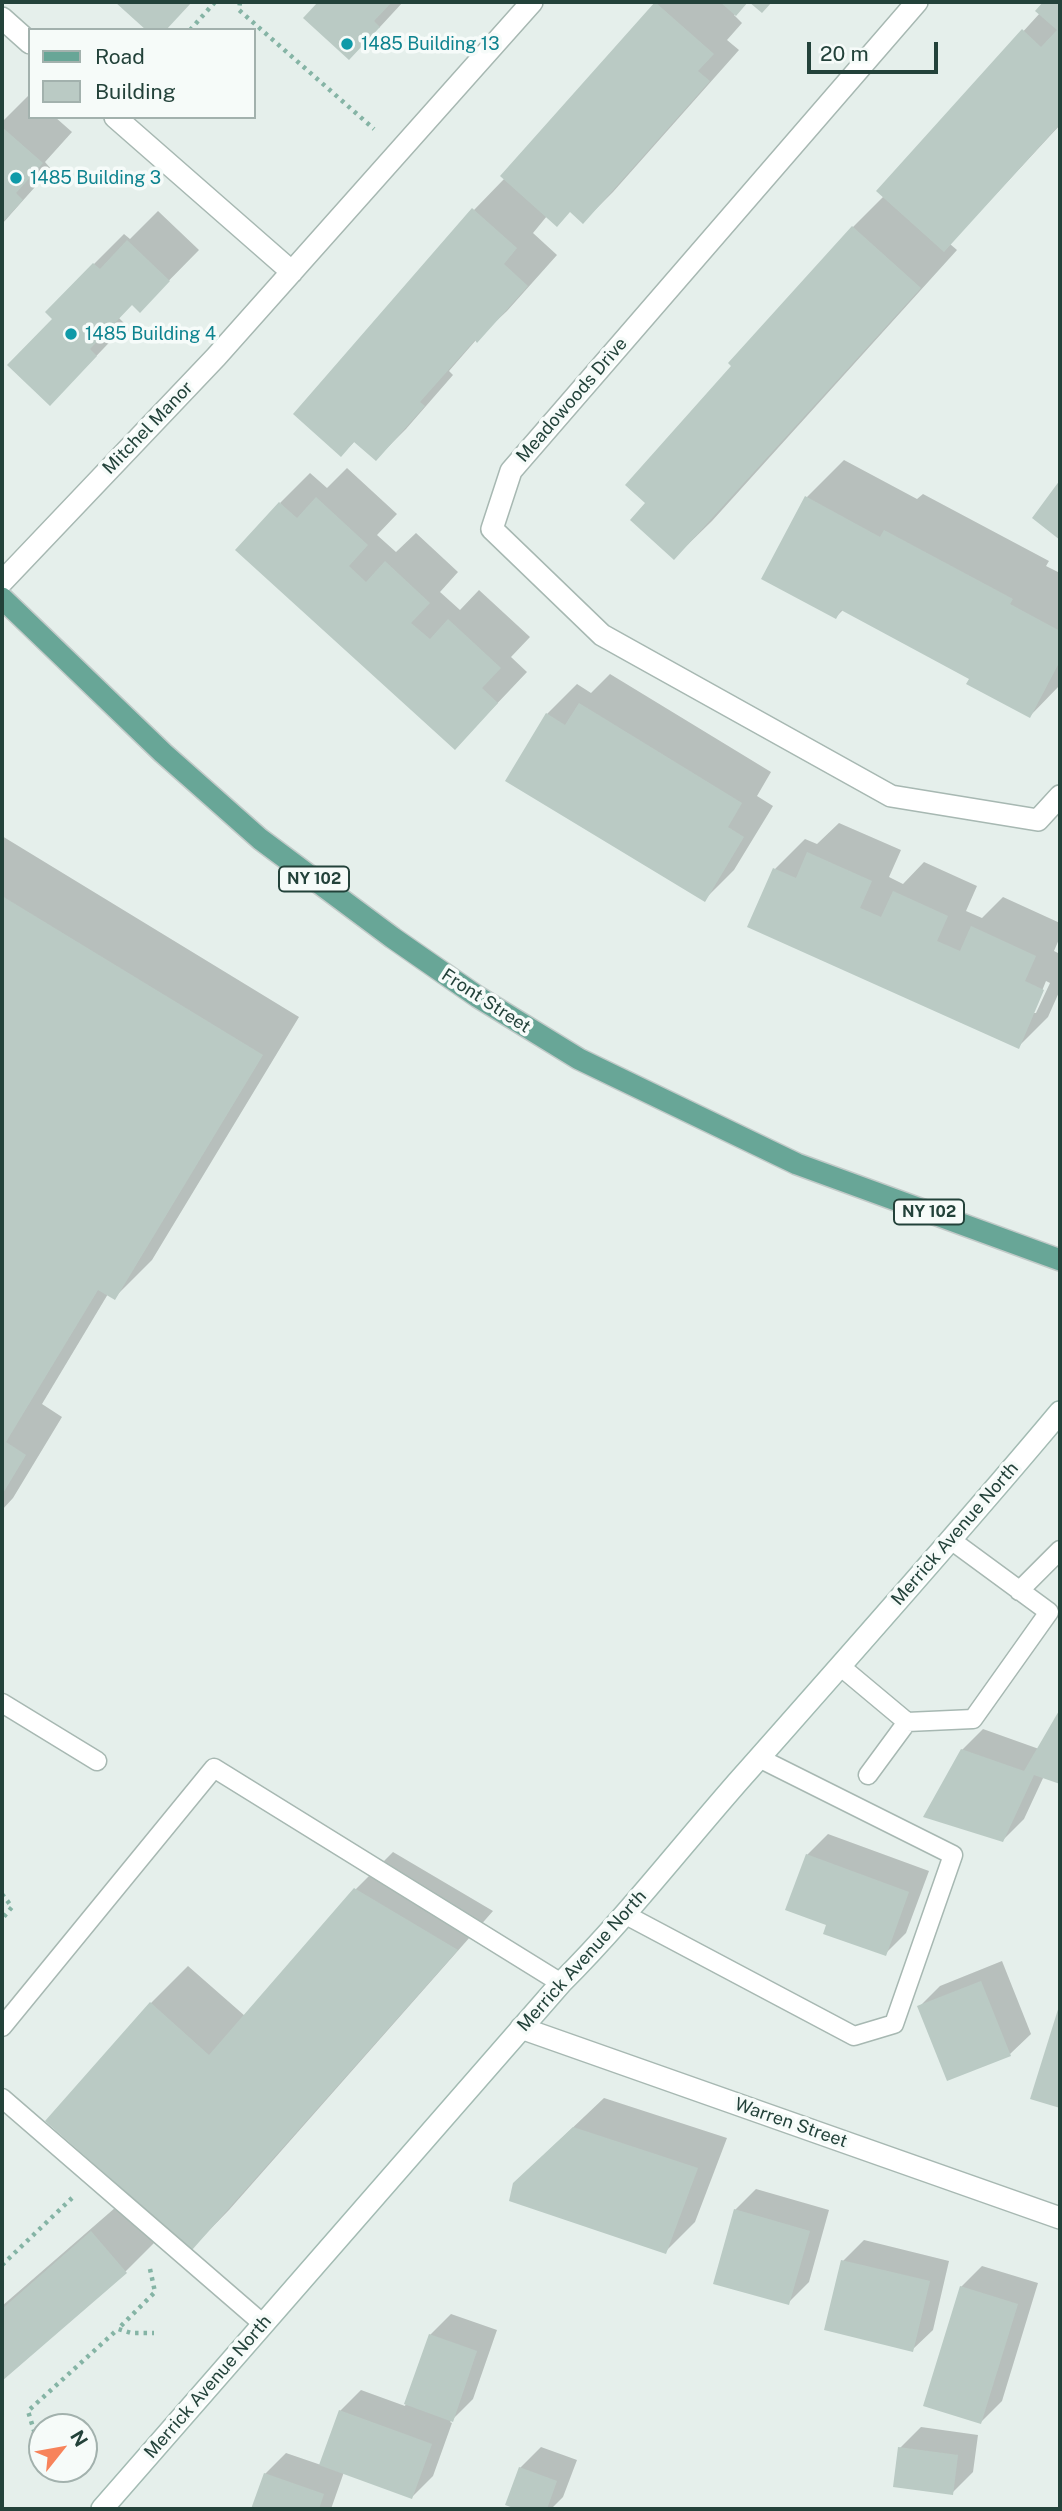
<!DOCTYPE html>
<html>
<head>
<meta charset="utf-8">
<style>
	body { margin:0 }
	#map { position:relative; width:1062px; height:2511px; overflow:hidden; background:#e5efeb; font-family:"Public Sans",sans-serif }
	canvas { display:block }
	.frame { position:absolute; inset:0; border:4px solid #23423a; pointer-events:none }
	.legend { position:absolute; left:28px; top:28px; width:228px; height:91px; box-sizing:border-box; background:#f6fbf9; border:2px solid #a2b1ad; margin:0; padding:9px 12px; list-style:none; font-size:21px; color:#23423a }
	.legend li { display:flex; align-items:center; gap:14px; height:35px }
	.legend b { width:35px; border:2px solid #a2b1ad }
	.north { position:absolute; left:28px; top:2413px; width:70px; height:70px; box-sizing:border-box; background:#f6fbf9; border:2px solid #a2b1ad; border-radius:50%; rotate:59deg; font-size:19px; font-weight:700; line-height:28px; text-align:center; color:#23423a }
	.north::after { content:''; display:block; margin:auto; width:24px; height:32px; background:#f7835b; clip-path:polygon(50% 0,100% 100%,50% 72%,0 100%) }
	.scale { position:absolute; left:807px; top:42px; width:131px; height:32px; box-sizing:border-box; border:4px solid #23423a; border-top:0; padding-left:9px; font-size:21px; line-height:24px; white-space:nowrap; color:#23423a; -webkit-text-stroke:5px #f6fbf9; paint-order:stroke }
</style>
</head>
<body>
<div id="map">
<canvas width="1062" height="2511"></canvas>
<div class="frame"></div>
<ul class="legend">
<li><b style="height:9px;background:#68a697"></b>Road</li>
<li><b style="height:19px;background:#bacac4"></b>Building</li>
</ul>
<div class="north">N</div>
<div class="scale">20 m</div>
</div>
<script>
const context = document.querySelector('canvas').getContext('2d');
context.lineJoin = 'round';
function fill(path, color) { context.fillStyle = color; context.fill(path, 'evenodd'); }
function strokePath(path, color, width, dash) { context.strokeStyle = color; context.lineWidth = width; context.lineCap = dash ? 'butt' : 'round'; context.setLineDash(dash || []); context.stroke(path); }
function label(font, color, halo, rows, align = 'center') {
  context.font = font + ' "Public Sans",sans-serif'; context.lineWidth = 7; context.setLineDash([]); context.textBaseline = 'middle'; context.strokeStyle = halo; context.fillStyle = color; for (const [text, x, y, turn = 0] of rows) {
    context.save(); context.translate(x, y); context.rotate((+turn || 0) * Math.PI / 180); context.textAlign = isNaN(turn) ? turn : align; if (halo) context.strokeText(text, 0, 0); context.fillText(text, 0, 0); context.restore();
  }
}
const shadow = new Path2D(`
	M320 2H403L379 28 305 18Z
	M656 2H748L734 15 742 23 727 40 739 50 613 192 583 222 571 210 547 216 533 233 557 255 507 311 476 340 449 371 453 375 406 429 376 459 355 441 341 455 474 210 505 178 502 176Z
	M1046 2H1060V125L950 244 957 250 712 521 674 558 853 227 884 196 878 191 1040 13 1038 11Z
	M29 95 30 117H55L72 132 45 162 51 169 2 224V122Z
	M158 211 199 250 140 310 133 303 119 318 126 325 80 373 54 319 94 264 124 234 130 239Z
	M844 460 917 499 923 494 1049 561 1046 566 1060 573V685L1030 716 971 678 844 609 836 617 807 497Z
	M347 468 397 514 377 535 396 552 416 533 458 572 440 592 460 610 479 590 530 637 511 657 527 672 455 748 280 503 310 473 327 488Z
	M610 674 771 772 757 796 773 806 734 870 704 900 547 714 577 684 591 693Z
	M839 823 901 850 889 877 903 884 924 862 977 886 966 911 982 918 1003 897 1060 923V937L1054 951 1060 954V990L1048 1017 1018 1047 750 926 775 869 805 839 817 844ZM1046 981 1050 983 1036 1013H1033Z
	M2 836 299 1017 152 1260 114 1298 108 1294 42 1404 62 1417 13 1498 2 1510Z
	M1060 1713V1782L1044 1776 1024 1819 1003 1840 962 1750 983 1729 1039 1749Z
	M828 1834 929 1871 906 1933 885 1954 829 1924 807 1855Z
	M393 1852 493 1911 229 2210 192 2248 134 2197 132 2198 163 2234 126 2271 2 2378V2306L131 2194 151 2003 188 1966 245 2016 356 1889Z
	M1002 1961 1031 2034 1010 2054 919 2007 940 1986Z
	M1060 2007V2106L1032 2097Z
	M604 2098 727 2138 695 2222 665 2252 546 2153Z
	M756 2189 829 2210 809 2282 788 2303 735 2210Z
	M864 2240 949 2261 933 2330 912 2350 843 2261Z
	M982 2266 1038 2283 1002 2401 981 2422 961 2287Z
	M451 2314 497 2330 473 2399 450 2422 452 2423 433 2476 412 2497 344 2472 331 2509H253L265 2474 286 2453 321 2465 340 2411 361 2390 405 2406 430 2335Z
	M921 2427 978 2435 973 2472 952 2493 900 2448Z
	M541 2447 577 2460 563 2497 551 2509H521L507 2504 520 2468Z`);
const building = new Path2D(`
	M115 2H192L166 30H146Z
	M318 2H392L374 21 380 27 349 60 303 18Z
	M655 2 714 54 698 71 710 81 583 224 570 212 557 227 500 176Z
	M720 2H748L736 16Z
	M749 2H772L762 13Z
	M1043 2H1060V124L944 252 876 191 1022 29 1041 47 1057 30 1035 11Z
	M2 127 43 163 16 193 23 200 2 223Z
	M472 208 517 248 504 264 528 286 477 343 475 340 420 402 425 406 376 461 354 442 341 457 293 414Z
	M852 226 921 288 674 560 630 520 645 503 625 485 731 366 728 363Z
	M127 240 170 281 140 313 132 305 90 349 97 356 50 406 7 365 52 319 45 312 93 263 100 269Z
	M1060 480V540L1032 518Z
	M805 496 880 537 884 530 1013 599 1010 604 1060 631V661L1030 718 966 684 969 679 841 610 836 619 761 579Z
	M316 497 368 545 349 566 366 582 385 561 430 603 411 623 430 639 448 619 501 668 482 688 498 703 455 750 235 550 279 502 297 518Z
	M579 703 742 803 728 827 744 837 705 902 505 781 546 713 565 725Z
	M807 852 872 881 860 908 881 917 893 891 948 916 937 941 960 951 971 926 1036 956 1025 981 1044 990 1019 1049 747 927 773 868 796 878Z
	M2 896 263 1055 115 1300 98 1290 6 1442 26 1455 2 1495Z
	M1060 1709V1784L1034 1775 1003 1842 923 1817 961 1749 1024 1771Z
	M806 1854 909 1892 886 1956 823 1934 826 1925 785 1910Z
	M354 1888 458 1950 192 2250 45 2121 150 2002 209 2055Z
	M981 1981 1011 2056 947 2081 917 2006Z
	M1060 2003V2108L1030 2099Z
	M573 2127 698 2168 666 2254 509 2201 513 2183Z
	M734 2209 810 2231 789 2305 713 2284Z
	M91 2231 127 2273 2 2381V2309Z
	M841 2260 930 2281 913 2352 824 2330Z
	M960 2286 1018 2304 981 2424 923 2406Z
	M429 2334 477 2351 453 2422 404 2404Z
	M339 2410 432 2444 412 2499 319 2465Z
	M898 2447 958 2455 953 2495 893 2487Z
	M519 2467 557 2481 547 2509H516L505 2505Z
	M264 2473 324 2494 319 2509H251Z`);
const path = new Path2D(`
	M240 2 239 10 374 129
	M190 30 215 2
	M2 1894 12 1907 2 1919
	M2 2265 72 2198
	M150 2269 155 2292 118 2329 131 2333H154
	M42 2457 28 2411 118 2329`);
const lane = new Path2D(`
	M1019 1591 1060 1550
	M840 1666 907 1722 973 1719 1049 1612 951 1540
	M2 1703 97 1761
	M868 1775 907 1722
	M626 1915 854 2036 894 2024 953 1855 759 1758
	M2 2027 214 1768 561 1983
	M2 2098 262 2323`);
const street = new Path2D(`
	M917 2 511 471 492 529 602 635 891 796 1038 820 1060 796
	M2 18 30 43
	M115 117 292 272
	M2 582 216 357 532 2
	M521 2028 1060 2218`);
const secondary = new Path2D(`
	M102 2509 561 1983C626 1918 682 1845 743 1776 850 1655 957 1535 1060 1412`);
const primary = new Path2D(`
	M2 598 163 753 260 839 393 938 478 997 579 1059 797 1164 1060 1260`);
const markers = [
	[347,44,7,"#0f9aa8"],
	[16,178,7,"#0f9aa8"],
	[71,334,7,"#0f9aa8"]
];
const shields = [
	[314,879,70],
	[929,1212,70]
];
const shieldNames = [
	["NY 102",314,879],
	["NY 102",929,1212]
];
const cultureNames = [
	["1485 Building 13",361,44],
	["1485 Building 3",30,178],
	["1485 Building 4",85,334]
];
const streetNames = [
	["Meadowoods Drive",572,400,-49],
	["Mitchel Manor",148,428,-46],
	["Front Street",486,1001,33],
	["Merrick Avenue North",955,1534,-49],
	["Merrick Avenue North",582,1961,-48],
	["Warren Street",791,2123,19],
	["Merrick Avenue North",208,2387,-49]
];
fill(shadow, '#0003');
fill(building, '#bacac4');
strokePath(lane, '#a7b8b2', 21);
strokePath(street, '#a7b8b2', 24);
strokePath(secondary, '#a3bbb3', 24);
strokePath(primary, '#c1cac8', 24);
strokePath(path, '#85b4a5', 4.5, [3.5, 5]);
strokePath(lane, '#fff', 18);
strokePath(street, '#fff', 21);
strokePath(secondary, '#fff', 21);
strokePath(primary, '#68a697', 21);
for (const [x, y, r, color] of markers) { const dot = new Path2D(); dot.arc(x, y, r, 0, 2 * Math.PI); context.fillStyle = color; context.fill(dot); strokePath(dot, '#f6fbf9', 2.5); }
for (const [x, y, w] of shields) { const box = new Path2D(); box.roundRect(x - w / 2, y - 12.5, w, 25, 5); context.fillStyle = '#f6fbf9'; context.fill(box); strokePath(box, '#23423a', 2); }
label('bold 16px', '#23423a', null, shieldNames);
label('18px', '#0d838f', '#f6fbf9', cultureNames, 'left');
label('18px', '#23423a', '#f6fbf9', streetNames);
</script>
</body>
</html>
